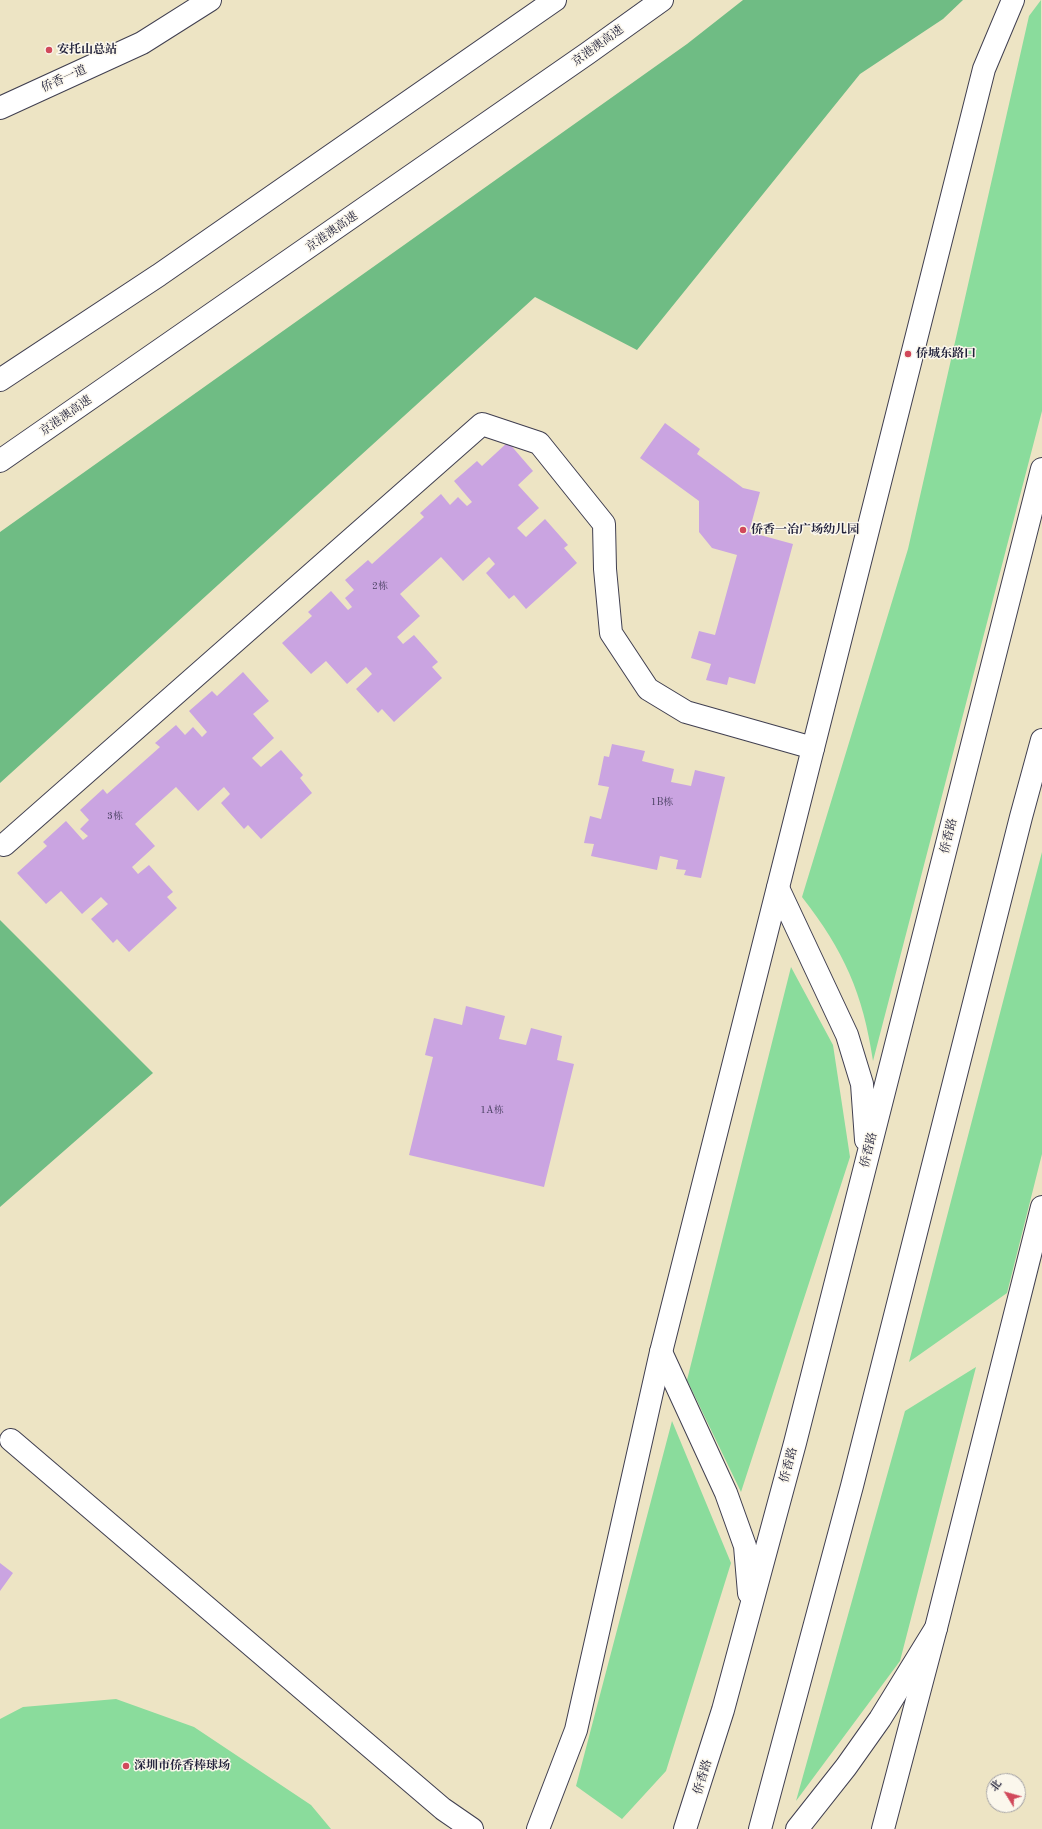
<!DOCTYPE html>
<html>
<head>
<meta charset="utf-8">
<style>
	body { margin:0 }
	#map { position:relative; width:1042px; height:1829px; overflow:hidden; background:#ede4c4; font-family:"Old Standard TT","Noto Serif SC",serif }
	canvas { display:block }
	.north { position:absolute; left:986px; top:1773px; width:40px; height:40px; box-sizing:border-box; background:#fbf7ec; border:1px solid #a4a2a5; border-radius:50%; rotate:307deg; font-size:11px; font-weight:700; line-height:16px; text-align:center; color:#22223b }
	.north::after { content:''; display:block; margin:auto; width:14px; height:18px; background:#d1495b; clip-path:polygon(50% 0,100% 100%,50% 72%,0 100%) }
</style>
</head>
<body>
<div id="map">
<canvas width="1042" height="1829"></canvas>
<div class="north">北</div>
</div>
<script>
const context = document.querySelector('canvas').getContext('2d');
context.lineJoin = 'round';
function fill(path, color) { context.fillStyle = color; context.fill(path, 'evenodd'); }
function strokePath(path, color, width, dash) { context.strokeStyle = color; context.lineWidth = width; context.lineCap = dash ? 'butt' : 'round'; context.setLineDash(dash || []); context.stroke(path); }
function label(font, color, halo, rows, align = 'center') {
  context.font = font + ' "Old Standard TT","Noto Serif SC",serif'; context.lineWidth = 3; context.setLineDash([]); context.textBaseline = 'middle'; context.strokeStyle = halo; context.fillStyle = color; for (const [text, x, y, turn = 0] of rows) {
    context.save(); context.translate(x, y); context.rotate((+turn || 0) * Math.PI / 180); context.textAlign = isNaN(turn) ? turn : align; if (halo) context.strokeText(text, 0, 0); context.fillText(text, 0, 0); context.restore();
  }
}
const green = new Path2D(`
	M1041 0 1042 411 873 1061C863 993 844 951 802 897L908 549 1029 16Z
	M1042 852V1154L1007 1293 909 1362Z
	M791 967 833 1045 850 1157 741 1492 687 1380Z
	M976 1367 900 1661 796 1801 905 1411Z
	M672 1421 731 1563 666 1771 622 1819 576 1786Z
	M116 1699 194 1727 311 1805 331 1829H0V1719L23 1707Z`);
const forest = new Path2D(`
	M743 0H963L943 19 860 74 637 350 535 297 0 783V532L687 44Z
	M0 920 153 1073 0 1207Z`);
const building = new Path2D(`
	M665 423 700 449 697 454 743 488 760 492 749 532 793 544 755 684 729 677 727 685 706 680 711 664 691 658 699 631 715 635 737 555 712 548 699 532V501L640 458Z
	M508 442 533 471 518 485 539 508 517 528 526 537 545 519 568 545 564 548 577 563 526 609 514 595 509 599 486 573 495 564 489 557 463 581 441 557 400 594 420 616 397 637 403 644 414 635 438 662 432 667 442 678 394 722 382 709 378 713 356 689 372 674 366 667 347 684 326 661 311 674 282 643 312 616 308 612 331 591 348 610 352 607 345 598 354 590 345 580 368 560 372 564 424 517 420 513 441 494 450 505 458 497 467 506 472 502 454 481 477 461 482 466Z
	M243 672 269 701 253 714 274 738 252 758 261 767 281 750 303 775 300 778 312 793 261 839 248 825 244 829 221 803 230 794 224 787 198 811 176 787 135 824 155 846 132 867 138 874 149 865 173 892 167 897 177 908 129 952 117 939 113 943 91 919 108 904 101 897 82 914 61 891 46 904 17 873 47 846 43 842 66 821 83 840 88 836 80 829 89 820 80 810 103 789 107 794 160 747 155 743 176 725 185 735 193 727 202 737 207 732 189 711 212 691 217 696Z
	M612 744 645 751 642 761 674 769 671 782 691 786 695 770 725 777 701 878 684 875 686 870 676 869 678 860 660 856 657 870 591 856 594 844 584 843 590 816 601 819 609 787 598 785 604 756 609 757Z
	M466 1006 505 1016 499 1039 526 1045 531 1028 562 1036 557 1060 574 1064 544 1187 409 1155 433 1057 425 1055 434 1018 462 1025Z
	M0 1563 13 1573 0 1591Z`);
const street = new Path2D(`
	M0 108 142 43 210 0
	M4 845 482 424 539 443 604 524 605 569 611 633 648 689 686 712 813 748
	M11 1440 443 1809 472 1829`);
const secondary = new Path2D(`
	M538 1829 576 1730 661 1352 984 69 1013 0
	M797 1829 846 1767 880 1719 936 1628 1042 1207`);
const primary = new Path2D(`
	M778 888 847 1035 862 1084 866 1140
	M661 1352 726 1493 745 1546 749 1593
	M685 1829 723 1710 795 1443 1042 469
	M760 1829 852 1486 1021 817 1042 740
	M883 1829 936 1628`);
const highway = new Path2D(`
	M0 380 159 275 555 0
	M0 461 588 53 662 0`);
const markers = [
	[49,50,4,"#d1495b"],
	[908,354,4,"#d1495b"],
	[743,530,4,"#d1495b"],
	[126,1766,4,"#d1495b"]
];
const numberNames = [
	["2栋",380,586],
	["1B栋",662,802],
	["3栋",115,816],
	["1A栋",492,1110]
];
const streetNames = [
	["京港澳高速",598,46,-36],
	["侨香一道",64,79,-24],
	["京港澳高速",332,232,-35],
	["京港澳高速",66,416,-35],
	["侨香路",949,836,-76],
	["侨香路",869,1150,-76],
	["侨香路",789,1465,-75],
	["侨香路",703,1777,-73]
];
const poiNames = [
	["安托山总站",57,50],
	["侨城东路口",916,354],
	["侨香一冶广场幼儿园",751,530],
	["深圳市侨香棒球场",134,1766]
];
fill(green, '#8adc9c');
fill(forest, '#6fbc84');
fill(building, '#caa4e1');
strokePath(street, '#403f50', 24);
strokePath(secondary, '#403f50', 24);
strokePath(primary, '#403f50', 24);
strokePath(highway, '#403f50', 24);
strokePath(street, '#fff', 22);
strokePath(secondary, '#fff', 22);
strokePath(primary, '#fff', 22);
strokePath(highway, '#fff', 22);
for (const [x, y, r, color] of markers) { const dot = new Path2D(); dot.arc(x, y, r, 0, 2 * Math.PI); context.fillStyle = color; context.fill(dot); strokePath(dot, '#fbf7ec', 1.5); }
label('10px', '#4c4264', null, numberNames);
label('12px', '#22223b', '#fbf7ec', streetNames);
label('bold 12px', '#22223b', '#fbf7ec', poiNames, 'left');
</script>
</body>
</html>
